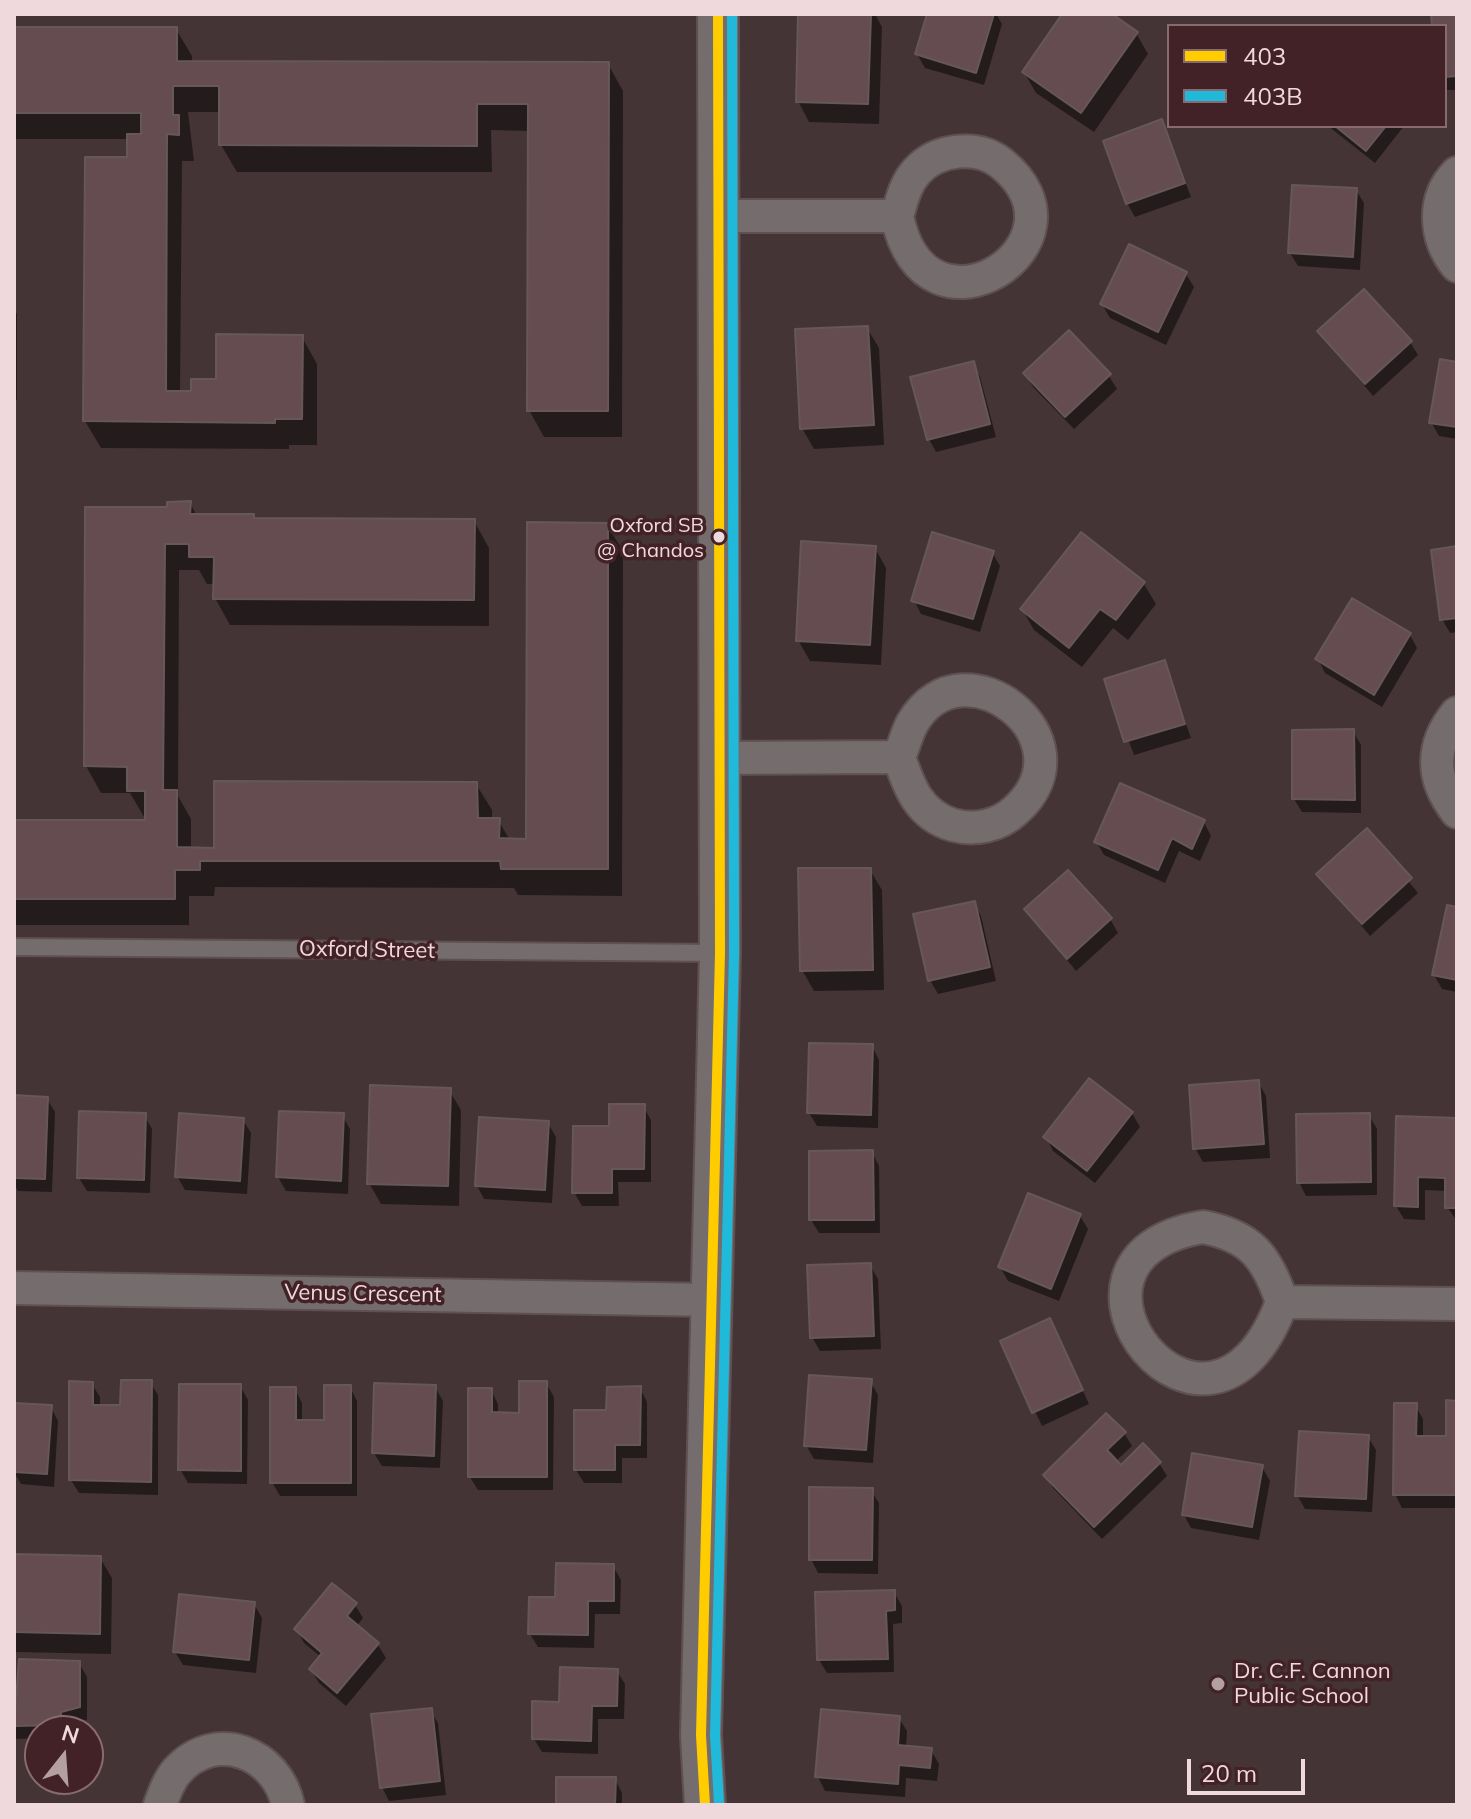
<!DOCTYPE html>
<html>
<head>
<meta charset="utf-8">
<style>
	body { margin:0 }
	#map { position:relative; width:1471px; height:1819px; overflow:hidden; background:#453436; font-family:Mulish,sans-serif }
	canvas { display:block }
	.frame { position:absolute; inset:0; border:16px solid #efd9dc; pointer-events:none }
	.legend { position:absolute; left:1167px; top:24px; width:280px; height:104px; box-sizing:border-box; background:#422227; border:2px solid #876b6f; margin:0; padding:10px 14px; list-style:none; font-size:24px; color:#efd9dc }
	.legend li { display:flex; align-items:center; gap:16px; height:40px }
	.legend b { width:40px; border:2px solid #876b6f }
	.north { position:absolute; left:24px; top:1715px; width:80px; height:80px; box-sizing:border-box; background:#422227; border:2px solid #876b6f; border-radius:50%; rotate:17deg; font-size:22px; font-weight:700; line-height:32px; text-align:center; color:#efd9dc }
	.north::after { content:''; display:block; margin:auto; width:28px; height:36px; background:#b49fa2; clip-path:polygon(50% 0,100% 100%,50% 72%,0 100%) }
	.scale { position:absolute; left:1187px; top:1759px; width:118px; height:36px; box-sizing:border-box; border:4px solid #efd9dc; border-top:0; padding-left:10px; font-size:24px; line-height:28px; white-space:nowrap; color:#efd9dc; -webkit-text-stroke:6px #422227; paint-order:stroke }
</style>
</head>
<body>
<div id="map">
<canvas width="1471" height="1819"></canvas>
<div class="frame"></div>
<ul class="legend">
<li><b style="height:10px;background:#fc0"></b>403</li>
<li><b style="height:10px;background:#20b9da"></b>403B</li>
</ul>
<div class="north">N</div>
<div class="scale">20 m</div>
</div>
<script>
const context = document.querySelector('canvas').getContext('2d');
context.lineJoin = 'round';
function fill(path, color) { context.fillStyle = color; context.fill(path, 'evenodd'); }
function strokePath(path, color, width, dash) { context.strokeStyle = color; context.lineWidth = width; context.lineCap = dash ? 'butt' : 'round'; context.setLineDash(dash || []); context.stroke(path); }
function label(font, color, halo, rows, align = 'center') {
  context.font = font + ' Mulish,sans-serif'; context.lineWidth = 7; context.setLineDash([]); context.textBaseline = 'middle'; context.strokeStyle = halo; context.fillStyle = color; for (const [text, x, y, turn = 0] of rows) {
    context.save(); context.translate(x, y); context.rotate((+turn || 0) * Math.PI / 180); context.textAlign = isNaN(turn) ? turn : align; if (halo) context.strokeText(text, 0, 0); context.fillText(text, 0, 0); context.restore();
  }
}
const shadow = new Path2D(`
	M800 14H875L882 27 879 124 809 122 798 101Z
	M929 14H996L1002 24 984 85 925 68 917 54Z
	M1064 14H1108L1136 33 1148 54 1094 132 1036 93 1024 72Z
	M1433 14H1457V90H1445V26H1434Z
	M14 29H176L192 56V63L608 64 623 91 622 437H544L529 410 530 131 491 130 492 172H237L221 145V112H188L194 161H182L180 393H193L302 337 317 364V445H289V449L101 448 85 421 129 159V139H14Z
	M1162 122 1191 197 1135 217 1127 203Z
	M1328 126H1404L1375 163Z
	M1356 190 1364 203 1360 270 1298 266 1290 253Z
	M1186 274 1194 287 1166 345 1110 318 1102 304Z
	M14 309 17 314V400H14Z
	M867 328 879 348 884 445 814 449 802 428Z
	M1319 331 1410 342 1418 355 1373 396Z
	M973 364 980 377 996 437 936 452 929 439Z
	M1457 364V439L1439 436 1431 422Z
	M1025 373 1109 376 1117 389 1074 429 1033 387Z
	M190 503 197 516H253L256 520 474 521 489 548V626L230 625 215 598V584H207L199 570H179L178 796 191 819V849L216 850 476 784 492 810V820H498L510 840 528 841 607 525 623 551 622 896 518 895 514 888 215 887 214 896H189V925H14V822H147L130 793H101L86 766 169 509Z
	M1081 534 1144 584 1156 604 1128 640 1113 628 1082 667 1034 630 1022 609Z
	M875 548 886 568 881 665 810 661 798 640Z
	M1457 548V632L1450 633 1442 619Z
	M992 552 1000 566 980 632 921 614 914 600Z
	M14 572 16 574 15 658H14Z
	M1410 635 1417 648 1382 707 1325 673 1318 659Z
	M1164 663 1191 738 1134 755 1106 680Z
	M1353 731 1361 745V813L1302 812 1294 799Z
	M1204 822 1211 836 1200 861 1179 851 1165 883 1104 855 1096 841Z
	M1367 830 1418 893 1370 936 1318 874Z
	M870 870 882 890 884 990 814 991 802 970Z
	M974 903 981 916 996 981 938 994 930 980Z
	M1457 909V992L1442 989 1434 975Z
	M1026 910 1110 919 1118 933 1076 971Z
	M872 1046 879 1060 878 1128 817 1126 809 1113Z
	M1258 1082 1266 1096 1270 1158 1203 1162 1195 1148Z
	M449 1090 461 1110 459 1206 381 1204 369 1183Z
	M14 1097 47 1099 55 1112 52 1192 18 1191 14 1184Z
	M643 1106 651 1120V1182H618L619 1206H582L574 1192 611 1128Z
	M1132 1113 1140 1127 1095 1183 1053 1151 1046 1137Z
	M144 1115 152 1129 150 1193 87 1191 79 1178Z
	M342 1115 350 1129 348 1194 286 1191 278 1177Z
	M1369 1115 1377 1129V1195L1306 1196 1299 1182Z
	M243 1120 251 1133 247 1194 185 1190 177 1176Z
	M1457 1120V1221L1447 1207V1191L1425 1190V1220L1404 1219 1396 1206Z
	M548 1123 556 1137 552 1203 484 1199 477 1186Z
	M872 1152 879 1166 880 1233H819L811 1220Z
	M1080 1216 1088 1229 1059 1301 1008 1281 1000 1267Z
	M870 1265 878 1279 881 1349 820 1351 812 1337Z
	M1057 1334 1089 1404 1042 1426 1002 1342Z
	M870 1381 878 1395 873 1463 814 1459 806 1445Z
	M150 1382 158 1395V1495L79 1493 71 1480 92 1384 100 1397V1407H122Z
	M546 1383 554 1397 553 1490H478L470 1477 491 1390 498 1404V1414L521 1415Z
	M240 1386 248 1400 247 1484 188 1483 180 1469Z
	M350 1387 357 1401V1496H280L272 1482 295 1389 302 1403V1422H326Z
	M435 1387 443 1401 440 1468 382 1466 374 1453Z
	M640 1388 647 1402V1458H622V1483H584L576 1470 608 1412Z
	M14 1398 17 1405 51 1407 58 1421 54 1487 21 1484 14 1472Z
	M1457 1403V1508H1402L1395 1494 1415 1405 1423 1419V1438H1448Z
	M1124 1433 1132 1446 1115 1462 1121 1468 1159 1463 1167 1476 1102 1539 1053 1488 1045 1475Z
	M1368 1437 1376 1450 1372 1512 1305 1509 1297 1495Z
	M1262 1467 1270 1481 1259 1540 1191 1528 1184 1515Z
	M871 1490 879 1503 878 1574 818 1573 811 1559Z
	M14 1556 100 1558 112 1578 111 1654 16 1652Z
	M613 1566 621 1580 620 1614H595L594 1648 538 1647 530 1634 557 1599Z
	M894 1592 902 1606V1623L893 1624 894 1672 827 1673 819 1660Z
	M254 1604 262 1618 256 1673 183 1665 175 1652Z
	M355 1605 363 1618 356 1627 378 1645 386 1658 346 1706 319 1683 311 1670 321 1657 304 1643 297 1629Z
	M79 1663 87 1677V1720L68 1725V1731H40V1738L14 1739V1695Z
	M617 1671 625 1684 624 1719H598V1754L542 1752 534 1739 561 1704Z
	M430 1710 438 1723 446 1795 389 1801 382 1787Z
	M899 1718 907 1731 906 1748 931 1750 939 1764 937 1781 906 1778 905 1797 825 1791 818 1777Z
	M615 1779 622 1793V1805H558Z`);
const building = new Path2D(`
	M798 14H871L868 104 796 102Z
	M927 14H994L976 73 915 54Z
	M1062 14H1112L1138 32 1081 113 1022 72Z
	M1431 14H1457V76L1445 77V26H1432Z
	M14 27H177V61L609 62 608 411H527L528 104H477V146L219 145V86H173V115H179V135L167 134 166 391H191V379H216V334L303 335 302 419H275V423L83 421 85 157H127V134H141V113H14Z
	M1162 119 1185 183 1126 204 1103 141Z
	M1335 126H1386L1366 151Z
	M1292 185 1357 188 1353 257 1288 253Z
	M1129 244 1187 272 1158 332 1100 304Z
	M1364 289 1412 341 1365 384 1317 331Z
	M868 326 874 425 800 429 795 329Z
	M1069 330 1111 374 1065 417 1023 373Z
	M1440 359 1457 362V427L1429 423Z
	M974 361 990 424 927 440 910 377Z
	M191 501 190 514H254V518L475 519 474 600 213 599 214 557H189V544H165L163 790H177V847L214 848V781L477 782 478 818H500L499 838 526 839 527 522 608 523V869H501L500 861H200V870H175V899H14V820H145V791H127V767L84 766 85 507H167V502Z
	M932 532 994 551 973 619 911 601Z
	M1081 532 1145 582 1116 620 1100 609 1069 648 1020 609Z
	M801 541 876 546 870 645 796 641Z
	M1457 546V618L1440 620 1431 550Z
	M1352 598 1411 633 1374 695 1315 659Z
	M1165 660 1185 724 1124 742 1104 679Z
	M1354 729 1355 800 1292 799V730Z
	M1120 783 1205 820 1192 849 1172 838 1158 870 1094 842Z
	M1367 828 1412 878 1362 924 1316 874Z
	M798 868H871L873 970 800 971Z
	M1068 870 1112 918 1067 959 1024 909Z
	M975 901 990 967 928 981 913 914Z
	M1447 905 1457 907V980L1432 975Z
	M809 1043 873 1044 871 1115 807 1113Z
	M1089 1078 1133 1112 1087 1171 1043 1137Z
	M1259 1080 1264 1144 1193 1149 1189 1085Z
	M370 1085 451 1088 448 1186 367 1184Z
	M14 1095 48 1097 45 1179 14 1178Z
	M609 1104H645L644 1169H612V1193H572L573 1126H609Z
	M79 1111 146 1113 144 1180 77 1178Z
	M279 1111 344 1113 341 1181 276 1177Z
	M179 1113 244 1118 240 1181 175 1177Z
	M1370 1113 1371 1182 1297 1183 1296 1114Z
	M1396 1116 1457 1118V1208H1445V1178L1418 1177V1207L1394 1206Z
	M479 1117 549 1121 545 1190 475 1186Z
	M873 1150 874 1220H809V1151Z
	M1028 1193 1081 1214 1051 1289 998 1267Z
	M871 1263 874 1336 810 1338 807 1265Z
	M1050 1318 1083 1390 1032 1413 1000 1341Z
	M809 1375 872 1379 866 1450 804 1446Z
	M121 1380H152L151 1482 69 1480V1381L93 1382V1405H120Z
	M519 1381H547V1477H468V1388H492V1412L519 1413Z
	M374 1383 436 1385 434 1456 372 1453Z
	M179 1384H241V1471L178 1470Z
	M324 1385H351V1483H270V1387H296V1420H324Z
	M641 1386 640 1445H615V1470H574V1410H606L607 1387Z
	M1446 1400 1457 1401V1495H1393L1394 1403H1417L1416 1436H1446Z
	M14 1403 52 1405 47 1474 14 1472Z
	M1106 1413 1126 1432 1107 1450 1121 1465 1143 1443 1161 1462 1094 1527 1043 1475Z
	M1299 1431 1369 1435 1366 1499 1295 1496Z
	M1192 1453 1263 1465 1252 1527 1182 1515Z
	M809 1487 873 1488 872 1560H809Z
	M14 1554 101 1556 100 1634 14 1632Z
	M556 1563 614 1564V1601H588V1635L528 1634 529 1597H555Z
	M332 1583 357 1603 347 1616 379 1643 337 1693 309 1669 322 1653 294 1629Z
	M895 1590V1610L886 1611 888 1659 817 1660 815 1592Z
	M179 1594 255 1602 249 1660 173 1652Z
	M19 1659 80 1661V1707L61 1712 62 1725 14 1726Z
	M560 1667 618 1669 617 1706H592L591 1741 532 1739V1701L559 1702Z
	M432 1708 440 1781 380 1788 371 1714Z
	M821 1709 900 1716 898 1745 932 1748 930 1768 899 1765 898 1784 815 1777Z
	M556 1777H616L615 1805H556Z`);
const service = new Path2D(`
	M14 947 720 953`);
const minor = new Path2D(`
	M1457 173C1431 199 1435 239 1457 266
	M719 216H897C925 356 1100 242 1001 163 977 144 937 149 917 171 905 184 902 200 897 216
	M1457 713C1430 746 1431 779 1457 812
	M717 758 899 757C904 746 907 732 913 722 964 638 1094 739 1016 810 999 826 975 831 953 825 919 815 909 787 899 757
	M1203 1227C1251 1236 1267 1257 1282 1302 1209 1499 1020 1257 1203 1227Z
	M14 1288 712 1300
	M1282 1302 1457 1304
	M160 1805C164 1794 169 1780 177 1771 216 1728 277 1753 288 1805`);
const tertiary = new Path2D(`
	M705 1805 701 1735 720 953 718 14`);
const bus1 = new Path2D(`
	M705 1805 701 1735 720 953 718 14`);
const bus2 = new Path2D(`
	M719 1804 715 1735 734 953 732 14`);
const markers = [
	[719,537,7,"#efd9dc"],
	[1218,1684,8,"#b49fa2"]
];
const busNames = [
	["Oxford SB",704,526],
	["@ Chandos",704,551]
];
const streetNames = [
	["Oxford Street",367,950,1],
	["Venus Crescent",363,1294,1]
];
const poiNames = [
	["Dr. C.F. Cannon",1234,1671],
	["Public School",1234,1696]
];
fill(shadow, '#0007');
fill(building, '#644c50');
strokePath(building, '#665759', 2);
strokePath(service, '#5f5051', 20);
strokePath(minor, '#5f5051', 36);
strokePath(tertiary, '#5f5051', 44);
strokePath(service, '#746c6d', 16);
strokePath(minor, '#746c6d', 32);
strokePath(tertiary, '#746c6d', 40);
strokePath(bus1, '#fc0', 10);
strokePath(bus2, '#20b9da', 10);
for (const [x, y, r, color] of markers) { const dot = new Path2D(); dot.arc(x, y, r, 0, 2 * Math.PI); context.fillStyle = color; context.fill(dot); strokePath(dot, '#422227', 3); }
label('20px', '#efd9dc', '#422227', busNames, 'right');
label('22px', '#efd9dc', '#422227', streetNames);
label('22px', '#efd9dc', '#422227', poiNames, 'left');
</script>
</body>
</html>
